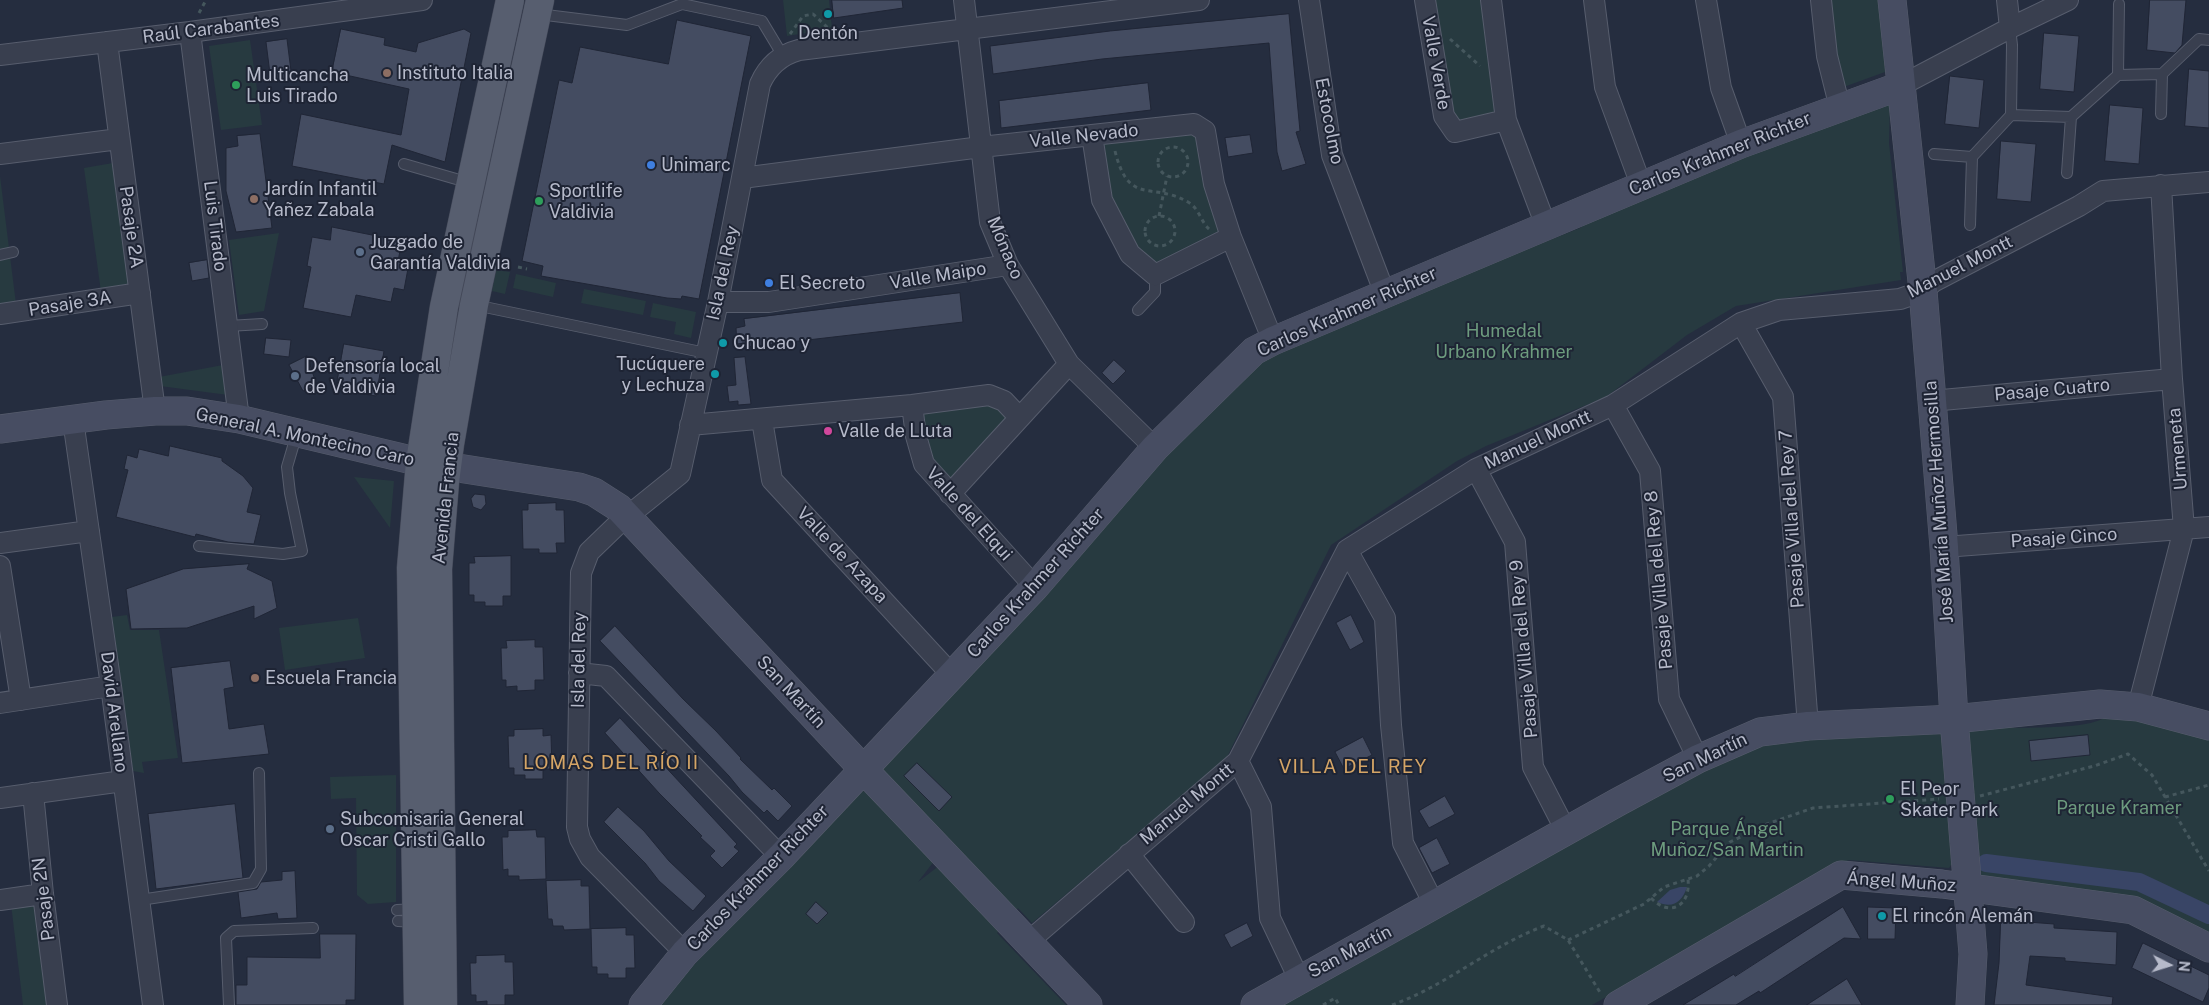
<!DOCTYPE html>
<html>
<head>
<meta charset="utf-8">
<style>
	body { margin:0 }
	#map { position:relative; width:2209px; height:1005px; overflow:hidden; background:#252d3f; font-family:"Public Sans",sans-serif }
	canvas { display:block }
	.north { position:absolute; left:2144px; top:940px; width:50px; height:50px; -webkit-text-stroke:4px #1e2434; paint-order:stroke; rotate:95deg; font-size:14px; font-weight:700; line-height:20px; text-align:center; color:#b6baca }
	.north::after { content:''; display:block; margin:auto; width:18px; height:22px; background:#b6baca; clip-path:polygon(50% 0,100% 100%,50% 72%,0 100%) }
</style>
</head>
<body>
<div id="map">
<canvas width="2209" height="1005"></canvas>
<div class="north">N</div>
</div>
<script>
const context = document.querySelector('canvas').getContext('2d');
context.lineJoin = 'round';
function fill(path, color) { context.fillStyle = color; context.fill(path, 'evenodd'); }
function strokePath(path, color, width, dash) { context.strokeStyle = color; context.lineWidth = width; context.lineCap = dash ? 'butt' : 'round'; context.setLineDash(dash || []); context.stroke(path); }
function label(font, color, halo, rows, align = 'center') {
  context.font = font + ' "Public Sans",sans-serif'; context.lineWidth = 4; context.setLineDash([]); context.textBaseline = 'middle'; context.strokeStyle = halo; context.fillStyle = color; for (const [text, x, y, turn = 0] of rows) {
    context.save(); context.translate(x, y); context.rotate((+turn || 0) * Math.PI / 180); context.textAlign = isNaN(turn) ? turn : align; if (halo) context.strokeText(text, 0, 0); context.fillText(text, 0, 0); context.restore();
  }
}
const green = new Path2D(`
	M783 0H829L832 29 787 36Z
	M1432 0H1484L1499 111 1461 125 1446 112Z
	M1829 0H1883L1889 61 1885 72 1841 88Z
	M250 40 262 125 221 130 209 46Z
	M1890 101 1889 143 1903 272H1900L1901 280 1736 306 1687 335 1606 397 1486 446 1457 461 1331 545 1226 759 1032 923 1018 908 997 933 1066 1005H658L739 915 799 859 860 791 874 792 935 860 918 882 953 855 879 772 1163 453 1261 355 1580 228 1629 196Z
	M1187 130 1199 141 1221 227 1217 240 1160 264 1148 261 1140 254 1109 203 1101 147 1105 139Z
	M113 163 132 287 101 292 84 168Z
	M0 176 16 304 0 306Z
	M279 233 264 311 239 315 229 240Z
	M496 270 510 272 505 294 492 291Z
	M516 274 556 283 553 297 513 288Z
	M584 289 646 301 643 315 581 303Z
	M653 303 696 312 691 338 674 334 676 322 650 317Z
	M223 365 228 395 160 386 159 377Z
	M991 400 1007 411 1006 423 955 480 946 481 926 460 918 420 925 408Z
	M354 477 394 481 390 528Z
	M127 615 130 630H159L178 758 142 762 144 773 133 771 112 617Z
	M358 618 365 658 285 670 279 628Z
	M2104 718 2165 722 2167 729 2209 739V939L1977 875 1976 868 1951 865 1949 868 1849 860 1592 1005H1272L1753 743 2010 725 2014 728C2037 727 2085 729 2104 718Z
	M396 775V902L368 904 357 895 356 798 331 799 330 777Z
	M39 900 51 1005H23L11 904Z`);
const water = new Path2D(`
	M1680 887H1687C1682 902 1673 909 1657 902L1670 890Z`);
const canal = new Path2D(`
	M1986 863 2139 882 2209 915`);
const building = new Path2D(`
	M832 0H902L903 8 834 18Z
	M2150 0H2186L2182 45 2175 53 2147 50Z
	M1289 14 1300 131 1296 132 1306 164 1282 171 1277 152 1269 43 1102 59 993 74 990 46 1110 31Z
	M677 20 751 36 699 299 682 296 681 299 667 298 541 276 543 266 522 261 559 80 572 83 580 47 668 64Z
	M341 29 385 38 384 45 416 52 418 43 464 29 471 33 445 162 392 145 384 184 292 166 301 114 401 135 409 89 332 72Z
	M2044 33 2079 36 2074 92 2040 89Z
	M287 39 292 79 271 82 266 42Z
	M2189 69 2209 71V128L2185 126Z
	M1950 76 1984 80 1979 128 1945 124Z
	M1148 83 1151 110 1001 128 999 101Z
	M2110 105 2143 108 2139 164 2105 161Z
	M260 134 272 228 236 232 226 191V148L238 146 237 136Z
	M1250 135 1253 153 1228 157 1225 138Z
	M2001 141 2036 144 2031 202 1997 199Z
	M332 227 402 241 398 261 409 263 404 290 394 288 391 302 356 295 351 317 303 308 311 267 307 266 312 237 330 240Z
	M207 260 209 278 192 281 189 263Z
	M960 293 963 322 747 347 746 343 737 344 736 328 745 326 744 319Z
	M266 338 291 340 289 357 264 354Z
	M344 344 384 351 376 396 336 389Z
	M307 356 317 386 303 391 289 365Z
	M745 357 751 404 738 405V401L729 402 727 386 736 385 734 358Z
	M1114 360 1126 371 1113 384 1102 373Z
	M170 446 222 458V461L243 476 253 488 247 512 261 515 254 544 228 542 196 534 195 537 116 517 128 470 124 469 127 455 137 458 139 449 168 456Z
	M475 494 485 495 486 504 481 510 473 507 471 499Z
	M556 503V510H564L565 543H556L557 553H539V549H523L522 510H528V504Z
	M511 556V596H503V606H485V602H474V595H469V563H475L474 557Z
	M249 564 247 569 272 581 277 608 254 619V606L187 628 131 629 126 589 183 569Z
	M1351 615 1364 642 1350 650 1336 623Z
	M615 626 683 699 716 731 741 758 740 759 772 790 774 788 792 806 778 821 767 810 764 813 742 792 729 776 600 641Z
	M535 640V647H543L544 680H535V690L517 691V686L506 687V680H502L501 648H507L506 641Z
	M230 661 234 687 224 689 229 729 264 724 269 754 182 763 171 668Z
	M620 718 737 844 734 847 739 851 722 868 710 856 715 851 700 837 702 836 659 793 605 733Z
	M543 729V736L551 735 552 769H543V779H525V775H514V768H509L508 736H514V730Z
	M2088 735 2090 755 2031 761 2029 741Z
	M1363 737 1372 755 1344 769 1335 752Z
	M917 763 952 797 939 811 904 776Z
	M1445 796 1455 814 1429 828 1419 811Z
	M235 804 243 878 156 889 148 814Z
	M618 807 644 831 669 861 706 896 693 911 659 881 645 863 604 822Z
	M536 830 537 837H545L546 879 519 880V876H508V869L503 870 502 837H508V831Z
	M1437 838 1450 864 1432 873 1419 848Z
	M295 871 297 918 278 919 277 913 241 918 238 892 257 889 261 882 282 880V872Z
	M581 880V886H589L590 929 564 930 563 926H553L552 919H548L546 881Z
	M816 902 828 913 817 924 806 914Z
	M1843 907 1861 939 1844 938 1760 993 1759 991 1736 1005H1683L1734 974 1735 976Z
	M1868 907 1896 908 1895 939H1868Z
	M2001 920 2054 924V928L2117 932 2116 965 2065 961V958L2030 956 2026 985 2113 997 2112 1005H1994L1999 963Z
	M1247 923 1253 936 1231 948 1224 935Z
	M626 928V935H634L635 968H626V978H608V974H597V967H592L591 929Z
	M320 934H356L355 1000H346V1005H236V985H247V957L320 958Z
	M2143 943 2209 975V988L2203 1002 2132 968Z
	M505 955V962H513L514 995H505V1005H487V1001L476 1002V995H471L470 963H476V956Z
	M1847 979 1862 1005H1807Z`);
const path = new Path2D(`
	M199 13 206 0
	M790 34 803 16 813 14 829 29
	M1450 39 1480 66
	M1158 162a15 15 0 1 1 30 0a15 15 0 1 1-30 0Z
	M1115 151C1129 207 1151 181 1188 202 1199 208 1201 222 1209 229
	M1159 216 1167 176
	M1145 231a15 15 0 1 1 30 0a15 15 0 1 1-30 0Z
	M518 267 527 269
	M1980 796 2094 766 2128 754 2152 775 2209 871
	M2165 797 2209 785
	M1651 898C1670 918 1691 906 1688 879
	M1568 940 1644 904 1664 887 1697 876 1709 866 1730 842 1767 824 1813 808 1939 799
	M1323 1005 1335 998 1339 1005
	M1392 1005C1446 986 1490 946 1544 926L1568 940 1601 994`);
const lane = new Path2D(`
	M538 14 627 25 682 4 762 21 783 56
	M2118 75 2162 74 2199 39 2209 40
	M2161 114 2162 74
	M2011 115 2071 117
	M1934 154 1972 157
	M404 164 470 183
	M2067 173 2071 117 2118 75 2119 4
	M1970 225 1972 157 2011 115 2012 45 2010 28
	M0 255 13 252
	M475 305 706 353
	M1138 310 1155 292V275
	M228 326 262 324
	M199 546 283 554 302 551 290 493 287 467 297 433
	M140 900 253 883 261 869 259 773
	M397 910 416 909
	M398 921 416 922
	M229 1005 226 938 234 931 313 928`);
const street = new Path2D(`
	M964 0 990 222 1008 265 1069 364 1155 448
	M1309 0 1332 155 1385 294
	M1425 0 1444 116 1455 132 1506 120
	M1491 0 1506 120 1546 226
	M1594 0 1605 87 1641 185
	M1706 0 1721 88 1741 144
	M1821 0 1827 56 1840 108
	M2007 0 2010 28
	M190 32 239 419
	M107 42 155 411
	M0 55 190 32 422 0
	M1900 86 2010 28 2068 0
	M1092 135 1102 200 1130 254 1155 275 1231 237
	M0 154 119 139
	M742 178 981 147 1194 124 1205 131 1214 184 1231 237 1273 341
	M718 302H769L1008 265
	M0 314 140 293
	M1741 323 1783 397 1808 726
	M1931 401 2172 379
	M912 405 916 436 924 464 1035 587
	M1613 405 1650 471 1669 699 1698 759
	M73 420 111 686 153 1005
	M762 420 772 480 952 675
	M690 425 912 405 989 395 1004 401 1019 417
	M1476 469 1515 542 1533 767 1566 831
	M950 494 1069 364
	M0 543 89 531
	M1944 547 2209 527
	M1347 550 1385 618 1391 725 1403 843 1435 906
	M0 566 21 700
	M579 673 606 676 781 857
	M0 703 111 686
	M2138 707 2184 529 2172 379 2161 185
	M1238 761 1261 807 1270 918 1299 979
	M33 793 43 894 57 1005
	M0 798 123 781
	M1129 854 1184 922
	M0 900 43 894
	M1029 941 1238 761 1347 550 1476 469 1613 405 1741 323 1779 310 1900 299 1923 291 1933 282 2079 206 2103 191 2209 182
	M685 953 590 857 580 839 577 827 581 573 589 552 618 524 680 474 718 302 760 84C768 66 780 55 799 50L1199 0`);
const secondary = new Path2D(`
	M1892 0 1923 291 1944 547 1954 719 1973 954 1970 1005
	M0 429 106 415 155 411H187L239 419 420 462 579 487 594 492 619 508 863 769 1088 1005
	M643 1005 685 953 781 857 1035 587 1155 448 1254 351 1273 341 1741 144 1900 86
	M1255 1005 1618 802 1698 759 1760 732 1808 726 1954 719 2100 704 2138 707 2209 726
	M1618 1005 1841 875 1942 884 2133 910 2209 948`);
const primary = new Path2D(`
	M418 1005 411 568 420 462 444 307 510 0
	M443 1005 438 569 445 482 450 444 474 305 540 0`);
const markers = [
	[828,14,5,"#0f9aa8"],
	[387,73,5,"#8d6e63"],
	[236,85,5,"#2e9e5b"],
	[651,165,5,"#3f7fe0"],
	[254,199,5,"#8d6e63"],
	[539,201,5,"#2e9e5b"],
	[360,252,5,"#5c6f8a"],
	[769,283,5,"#3f7fe0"],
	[723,343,5,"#0f9aa8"],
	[715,374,5,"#0f9aa8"],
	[295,376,5,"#5c6f8a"],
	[828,431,5,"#d1479c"],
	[255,678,5,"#8d6e63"],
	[1890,799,5,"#2e9e5b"],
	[330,829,5,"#5c6f8a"],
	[1882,916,5,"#0f9aa8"]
];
const streetNames = [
	["Raúl Carabantes",211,29,-7],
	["Valle Verde",1436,63,80],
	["Estocolmo",1329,121,79],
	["Valle Nevado",1084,136,-6],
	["Carlos Krahmer Richter",1720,154,-22],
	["Luis Tirado",215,226,83],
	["Pasaje 2A",131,227,82],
	["Mónaco",1005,248,67],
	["Manuel Montt",1960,267,-27],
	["Isla del Rey",723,273,-78],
	["Valle Maipo",938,276,-9],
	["Pasaje 3A",70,304,-9],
	["Carlos Krahmer Richter",1347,312,-24],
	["Pasaje Cuatro",2052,390,-5],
	["General A. Montecino Caro",305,437,12],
	["Manuel Montt",1538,440,-25],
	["Urmeneta",2178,449,-95],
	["Avenida Francia",446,498,-84],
	["José María Muñoz Hermosilla",1939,502,-94],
	["Valle del Elqui",969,514,48],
	["Pasaje Villa del Rey 7",1792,519,-94],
	["Pasaje Cinco",2064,538,-4],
	["Valle de Azapa",842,555,47],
	["Pasaje Villa del Rey 8",1659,580,-95],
	["Carlos Krahmer Richter",1036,583,-48],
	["Pasaje Villa del Rey 9",1524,649,-95],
	["Isla del Rey",579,660,-89],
	["San Martín",791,692,47],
	["David Arellano",114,712,83],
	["San Martín",1705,758,-26],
	["Manuel Montt",1187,804,-40],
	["Carlos Krahmer Richter",758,878,-46],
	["Ángel Muñoz",1901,882,4],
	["Pasaje 2N",44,899,-97],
	["San Martín",1350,952,-28]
];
const poiNames = [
	["Dentón",828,33,"center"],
	["Instituto Italia",397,73],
	["Multicancha",246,75],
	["Luis Tirado",246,96],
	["Unimarc",661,165],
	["Jardín Infantil",264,189],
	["Yañez Zabala",264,210],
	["Sportlife",549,191],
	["Valdivia",549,212],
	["Juzgado de",370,242],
	["Garantía Valdivia",370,263],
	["El Secreto",779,283],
	["Chucao y",733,343],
	["Tucúquere",705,364,"right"],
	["y Lechuza",705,385,"right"],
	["Defensoría local",305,366],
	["de Valdivia",305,387],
	["Valle de Lluta",838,431],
	["Escuela Francia",265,678],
	["El Peor",1900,789],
	["Skater Park",1900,810],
	["Subcomisaria General",340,819],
	["Oscar Cristi Gallo",340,840],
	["El rincón Alemán",1892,916]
];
const parkNames = [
	["Humedal",1504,331],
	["Urbano Krahmer",1504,352],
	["Parque Kramer",2119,808],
	["Parque Ángel",1727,829],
	["Muñoz/San Martin",1727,850]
];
const neighbourhoodNames = [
	["LOMAS DEL RÍO II",611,763],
	["VILLA DEL REY",1353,767]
];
fill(green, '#273a40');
fill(water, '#394566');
strokePath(canal, '#394566', 18);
fill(building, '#444c61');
strokePath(building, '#202636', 1);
strokePath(lane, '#575d6d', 12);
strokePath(street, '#575d6d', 22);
strokePath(secondary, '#575d6d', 29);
strokePath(primary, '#434858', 29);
strokePath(path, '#45575d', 3, [4, 4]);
strokePath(lane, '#393f4f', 10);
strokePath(street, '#393f4f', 20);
strokePath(secondary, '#474d62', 28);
strokePath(primary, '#575e6f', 28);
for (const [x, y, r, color] of markers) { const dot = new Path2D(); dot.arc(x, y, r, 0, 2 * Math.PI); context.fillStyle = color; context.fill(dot); strokePath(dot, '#1e2434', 2); }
label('18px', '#b6baca', '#1e2434', streetNames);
label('18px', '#b6baca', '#1e2434', poiNames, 'left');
label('18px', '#6d9b7e', '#1e2434', parkNames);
context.letterSpacing = '1px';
label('19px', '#d5a566', '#1e2434', neighbourhoodNames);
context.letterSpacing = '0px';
</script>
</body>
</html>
